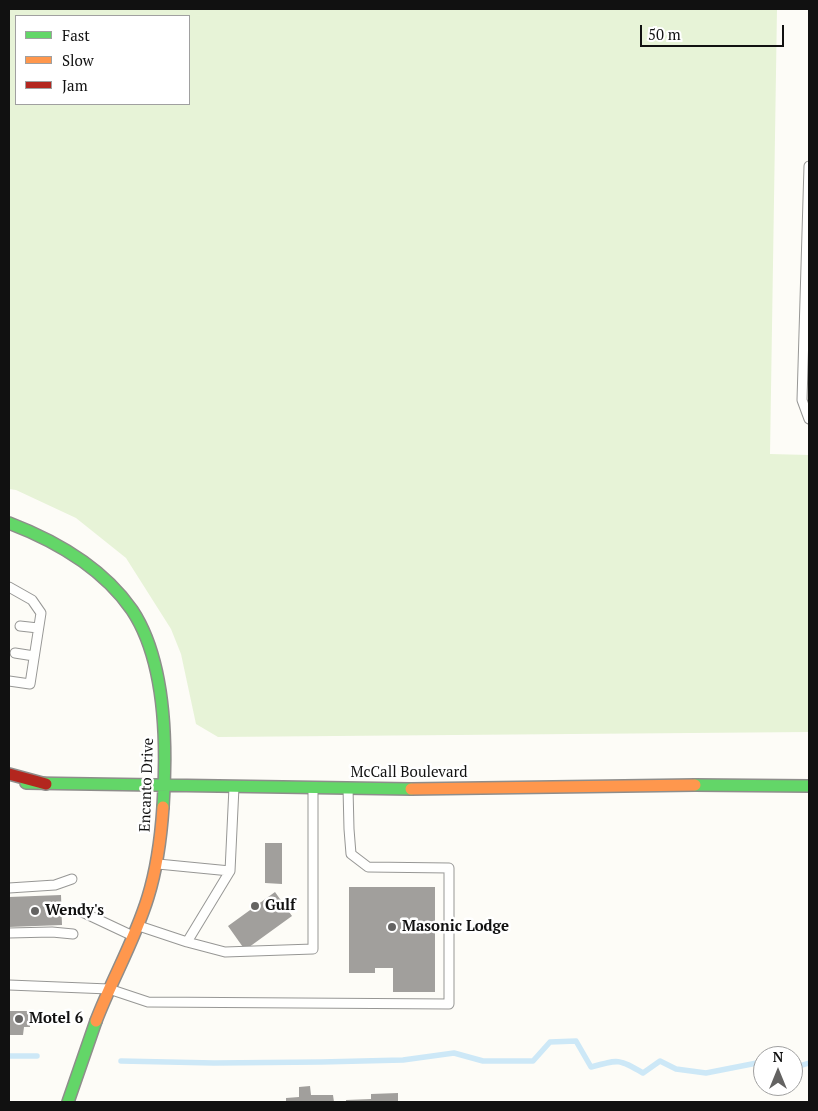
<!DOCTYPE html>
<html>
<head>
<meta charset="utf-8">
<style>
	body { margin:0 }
	#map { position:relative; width:818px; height:1111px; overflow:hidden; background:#fdfcf7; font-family:"PT Serif",serif }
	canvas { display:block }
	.frame { position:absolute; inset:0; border:10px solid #111; pointer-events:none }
	.legend { position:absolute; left:15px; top:15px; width:175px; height:90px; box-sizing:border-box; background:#fff; border:1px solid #a0a0a0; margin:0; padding:6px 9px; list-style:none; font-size:15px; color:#111 }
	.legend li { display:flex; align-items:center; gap:10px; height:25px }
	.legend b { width:25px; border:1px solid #a0a0a0 }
	.north { position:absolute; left:753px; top:1046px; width:50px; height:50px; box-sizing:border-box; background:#fff; border:1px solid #a0a0a0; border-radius:50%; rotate:0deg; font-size:14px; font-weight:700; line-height:20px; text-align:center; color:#111 }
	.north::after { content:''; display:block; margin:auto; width:18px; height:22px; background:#646362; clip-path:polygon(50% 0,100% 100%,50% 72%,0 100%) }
	.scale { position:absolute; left:640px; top:25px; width:144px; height:22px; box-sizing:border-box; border:2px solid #111; border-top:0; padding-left:6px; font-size:15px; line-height:18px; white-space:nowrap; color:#111; -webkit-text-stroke:4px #fff; paint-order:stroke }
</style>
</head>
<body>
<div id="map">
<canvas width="818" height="1111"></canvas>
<div class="frame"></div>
<ul class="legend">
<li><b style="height:6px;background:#63d668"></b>Fast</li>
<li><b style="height:6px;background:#ff974d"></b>Slow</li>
<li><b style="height:6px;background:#b3261e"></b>Jam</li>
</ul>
<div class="north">N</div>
<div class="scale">50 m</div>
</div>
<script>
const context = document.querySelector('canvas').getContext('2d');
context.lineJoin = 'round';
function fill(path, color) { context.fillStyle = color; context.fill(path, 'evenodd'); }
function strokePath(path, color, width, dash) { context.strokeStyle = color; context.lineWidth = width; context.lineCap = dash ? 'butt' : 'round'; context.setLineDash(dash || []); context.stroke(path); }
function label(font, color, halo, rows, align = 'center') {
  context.font = font + ' "PT Serif",serif'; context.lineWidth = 5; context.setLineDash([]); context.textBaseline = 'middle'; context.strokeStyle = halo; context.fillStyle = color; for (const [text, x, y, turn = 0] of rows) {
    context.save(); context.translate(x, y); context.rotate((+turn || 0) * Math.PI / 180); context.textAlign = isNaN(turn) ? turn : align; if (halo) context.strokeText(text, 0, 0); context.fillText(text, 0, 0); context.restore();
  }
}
const green = new Path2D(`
	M9 9H777L770 454 809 455V732L218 737 196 724 181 654 171 629 126 558 76 518 16 490 9 489ZM16 16H189V104H16Z`);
const stream = new Path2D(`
	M9 1056H37
	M121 1061 214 1063 321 1062 403 1060 454 1053 483 1061H533L550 1042 576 1041 591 1067C619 1059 619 1059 643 1073L660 1061 676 1069 706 1073 757 1063 763 1064
	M793 1068 809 1063`);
const building = new Path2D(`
	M265 843H282V884L265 883Z
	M349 887H435V992H393V968H375V973H349Z
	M275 892 292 916 245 950 228 926Z
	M61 895 62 925 9 927V897Z
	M9 1011H30V1027H24L23 1035H9Z
	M310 1086 311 1095H333L334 1102H286V1098L299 1097V1087Z
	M398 1093V1102H346V1100L371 1099V1094Z`);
const lane = new Path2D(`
	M809 166 802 400 809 419
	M9 587 32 600 41 613 30 684 9 681
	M20 626 38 628
	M15 653 34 656
	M158 864 230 871
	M9 888 55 885 72 879
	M82 912 133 936
	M139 926 187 942 225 952 313 949V788
	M9 933 52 932 73 934
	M187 942 230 871 234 787
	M9 985 109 989 148 1002 449 1004V868L368 867 351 854 349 829 348 788`);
const fast = new Path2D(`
	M9 523C56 541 103 568 132 610 166 661 167 747 163 807
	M26 783 411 789
	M695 785 809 786
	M68 1102 96 1021`);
const slow = new Path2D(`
	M411 789 695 785
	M96 1021C112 979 135 940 148 897 157 868 161 837 163 807`);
const jam = new Path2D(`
	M9 774 46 784`);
const markers = [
	[255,906,5,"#646362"],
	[35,911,5,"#646362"],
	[392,927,5,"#646362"],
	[19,1019,5,"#646362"]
];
const streetNames = [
	["McCall Boulevard",409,773],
	["Encanto Drive",147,785,-88]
];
const poiNames = [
	["Gulf",265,906],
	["Wendy's",45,911],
	["Masonic Lodge",402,927],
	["Motel 6",29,1019]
];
fill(green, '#e7f3d7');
strokePath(stream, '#cde8f7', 5.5);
fill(building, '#a19f9c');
strokePath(lane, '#979795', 11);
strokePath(fast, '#8e8d8b', 14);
strokePath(slow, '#8e8d8b', 14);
strokePath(jam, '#8e8d8b', 14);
strokePath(lane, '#fffffe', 9);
strokePath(fast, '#63d668', 11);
strokePath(slow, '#ff974d', 11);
strokePath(jam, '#b3261e', 11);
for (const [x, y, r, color] of markers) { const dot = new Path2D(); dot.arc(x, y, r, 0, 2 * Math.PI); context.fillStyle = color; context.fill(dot); strokePath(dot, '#fff', 2); }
label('15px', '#111', '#fff', streetNames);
label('bold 15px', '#111', '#fff', poiNames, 'left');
</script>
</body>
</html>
